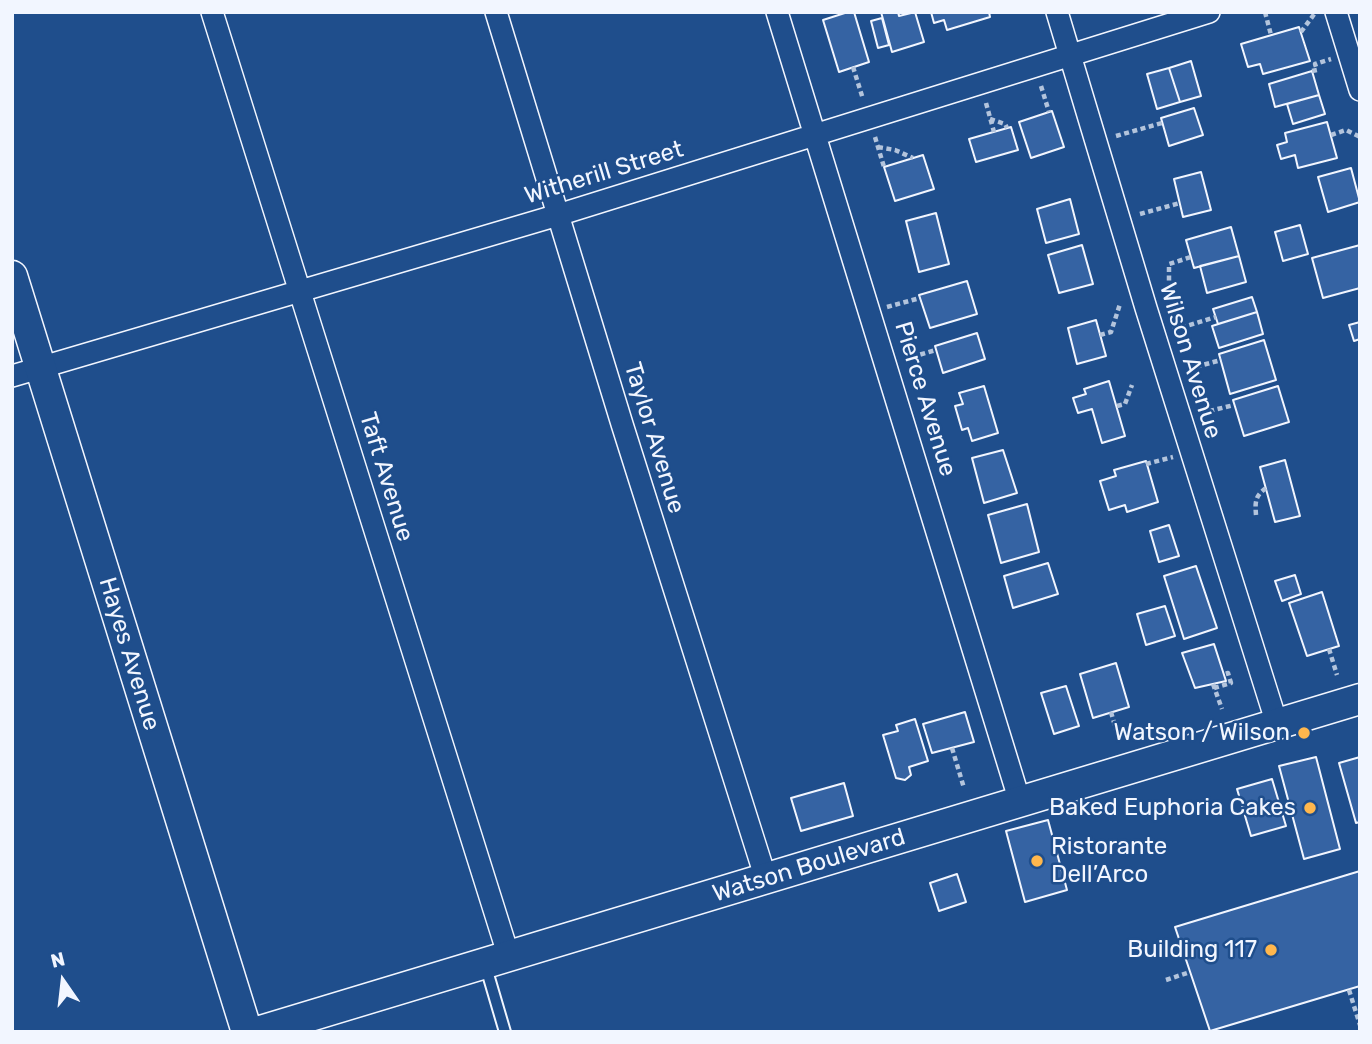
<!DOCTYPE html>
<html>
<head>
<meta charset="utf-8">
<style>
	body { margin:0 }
	#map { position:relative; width:1372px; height:1044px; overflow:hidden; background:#1f4e8c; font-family:Rubik,sans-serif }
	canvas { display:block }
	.frame { position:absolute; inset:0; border:14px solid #f2f6ff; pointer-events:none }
	.north { position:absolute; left:28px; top:946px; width:70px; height:70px; -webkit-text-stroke:5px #1f4e8c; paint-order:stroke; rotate:346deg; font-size:19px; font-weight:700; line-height:28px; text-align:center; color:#f2f6ff }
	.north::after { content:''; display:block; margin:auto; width:24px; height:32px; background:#f2f6ff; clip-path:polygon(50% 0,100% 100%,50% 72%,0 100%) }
</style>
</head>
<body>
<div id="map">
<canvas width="1372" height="1044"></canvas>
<div class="frame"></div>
<div class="north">N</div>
</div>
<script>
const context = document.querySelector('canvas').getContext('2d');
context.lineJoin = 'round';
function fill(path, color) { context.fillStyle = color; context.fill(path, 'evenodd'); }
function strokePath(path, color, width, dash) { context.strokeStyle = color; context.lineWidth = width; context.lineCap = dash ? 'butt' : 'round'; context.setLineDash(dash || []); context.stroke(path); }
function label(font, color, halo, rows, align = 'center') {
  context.font = font + ' Rubik,sans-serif'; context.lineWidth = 5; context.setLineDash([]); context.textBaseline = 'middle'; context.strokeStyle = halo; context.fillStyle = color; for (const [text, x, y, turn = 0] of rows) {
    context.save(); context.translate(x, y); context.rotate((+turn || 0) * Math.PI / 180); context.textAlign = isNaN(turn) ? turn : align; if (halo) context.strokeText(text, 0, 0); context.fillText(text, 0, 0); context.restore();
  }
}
const building = new Path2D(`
	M848 12H854L869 62 839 72 823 20Z
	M881 12H898L899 16 915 12 924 42 892 52Z
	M931 12H989L990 17 947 30 944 20 934 23Z
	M882 18 889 45 878 48 871 21Z
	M1299 27 1310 61 1263 74 1260 64 1248 67 1241 44Z
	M1191 61 1201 96 1180 102 1169 68Z
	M1169 68 1180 102 1157 109 1147 74Z
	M1312 71 1319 95 1275 107 1269 84Z
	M1319 95 1325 114 1293 124 1287 104Z
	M1194 108 1203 135 1169 146 1161 118Z
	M1052 111 1064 147 1031 158 1019 122Z
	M1327 122 1337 158 1298 168 1295 155 1281 159 1277 145 1287 142 1285 133Z
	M1011 127 1018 150 976 162 969 139Z
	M923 155 934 189 895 201 884 167Z
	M1351 168 1360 202 1328 212 1318 177Z
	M1201 172 1211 210 1183 217 1174 179Z
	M1070 199 1079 234 1046 243 1037 209Z
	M936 213 949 264 919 272 906 221Z
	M1300 225 1308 254 1283 261 1275 232Z
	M1231 227 1239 256 1194 268 1186 240Z
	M1082 245 1093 284 1059 293 1048 255Z
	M1360 245V288L1323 298 1312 258Z
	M1239 256 1246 282 1207 293 1200 266Z
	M967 281 977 314 930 328 919 295Z
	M1252 297 1257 312 1218 324 1213 309Z
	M1257 312 1263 334 1219 348 1212 326Z
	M1096 320 1106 356 1077 364 1068 328Z
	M1360 322V339L1354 341 1349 325Z
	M977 333 985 359 943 373 935 346Z
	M1264 340 1276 380 1230 394 1219 354Z
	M1109 381 1125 436 1102 443 1092 409 1078 413 1073 398 1086 394 1084 389Z
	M984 386 998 433 972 441 968 428 962 430 955 406 963 404 959 393Z
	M1278 386 1289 422 1244 436 1233 400Z
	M1003 450 1017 493 984 503 972 458Z
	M1285 460 1300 516 1275 522 1260 467Z
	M1146 461 1158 502 1127 512 1125 505 1109 510 1100 481 1116 476 1114 470Z
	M1027 504 1039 552 1001 563 988 515Z
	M1169 525 1179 556 1159 562 1150 531Z
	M1048 563 1058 594 1013 608 1004 576Z
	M1196 566 1217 628 1184 639 1164 576Z
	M1295 575 1301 594 1282 601 1275 581Z
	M1322 592 1339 646 1307 656 1289 603Z
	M1165 606 1175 636 1146 645 1137 614Z
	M1214 644 1226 681 1195 688 1182 653Z
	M1116 663 1129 707 1093 718 1080 674Z
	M1066 686 1079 726 1054 734 1041 693Z
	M965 712 974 742 932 753 923 724Z
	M915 719 928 761 909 767 911 775 905 780 896 778 883 735 898 731 896 725Z
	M1316 757 1340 849 1304 859 1279 766Z
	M1360 757V822L1356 823 1339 763Z
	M1272 779 1286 826 1251 836 1237 789Z
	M844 783 853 816 801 831 791 798Z
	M1048 820 1067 890 1025 902 1006 831Z
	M1360 871V986L1210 1031 1175 927Z
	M957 874 966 902 939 911 930 883Z`);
const path = new Path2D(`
	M1265 12 1271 35
	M1301 32 1315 13
	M853 67 863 99
	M1312 71 1317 70 1315 64 1331 59
	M1041 86 1049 112
	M986 103 994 132
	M990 119 1005 124 1007 128
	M1331 135 1346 130 1360 137
	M1116 136 1162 123
	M875 137 884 167
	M878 147 895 150 913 158
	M1140 214 1180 203
	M1169 289V264L1191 257
	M887 307 920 298
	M1173 330 1216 317
	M1100 335 1111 332 1120 304
	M1188 369 1221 360
	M924 383 915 356 936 350
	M1117 406 1125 404 1132 385
	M1201 413 1234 405
	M1146 464 1173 457
	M1256 515C1255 502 1255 496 1266 488
	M1329 649 1337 675
	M1213 684 1222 709
	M1214 688 1231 683 1228 673 1224 674
	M1111 712 1119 740
	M952 748 964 788
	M1166 980 1190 972
	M1349 990 1360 1025`);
const lane = new Path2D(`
	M485 964 505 1032`);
const street = new Path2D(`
	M212 12 509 957
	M496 12 622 424 766 879
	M777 12 1020 802
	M1057 12 1146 308 1277 724
	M1336 12 1360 90
	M12 376 558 215 1209 12`);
const secondary = new Path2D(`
	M12 276 247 1032
	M257 1032 1360 699`);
const markers = [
	[1304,733,7,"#ffb74d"],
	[1310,808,7,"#ffb74d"],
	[1037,861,7,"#ffb74d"],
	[1271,950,7,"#ffb74d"]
];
const streetNames = [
	["Witherill Street",604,173,-17],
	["Wilson Avenue",1190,361,73],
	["Pierce Avenue",925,399,73],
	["Taylor Avenue",654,438,73],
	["Taft Avenue",386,477,73],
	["Hayes Avenue",129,654,73],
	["Watson Boulevard",809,866,-17]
];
const poiNames = [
	["Watson / Wilson",1290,733],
	["Baked Euphoria Cakes",1296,808],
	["Ristorante",1051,847,"left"],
	["Dell’Arco",1051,875,"left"],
	["Building 117",1257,950]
];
fill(building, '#3563a3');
strokePath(building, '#f2f6ff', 2);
strokePath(lane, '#f2f6ff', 14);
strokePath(street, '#f2f6ff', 24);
strokePath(secondary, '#f2f6ff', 33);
strokePath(path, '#b3c4dc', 4.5, [5, 3.5]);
strokePath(lane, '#1f4e8c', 10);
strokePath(street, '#1f4e8c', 21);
strokePath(secondary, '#1f4e8c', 30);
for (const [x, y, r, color] of markers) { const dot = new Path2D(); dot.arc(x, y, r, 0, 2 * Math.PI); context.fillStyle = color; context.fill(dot); strokePath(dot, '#1f4e8c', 2.5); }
label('24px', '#f2f6ff', '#1f4e8c', streetNames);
label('24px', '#f2f6ff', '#1f4e8c', poiNames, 'right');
</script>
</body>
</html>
